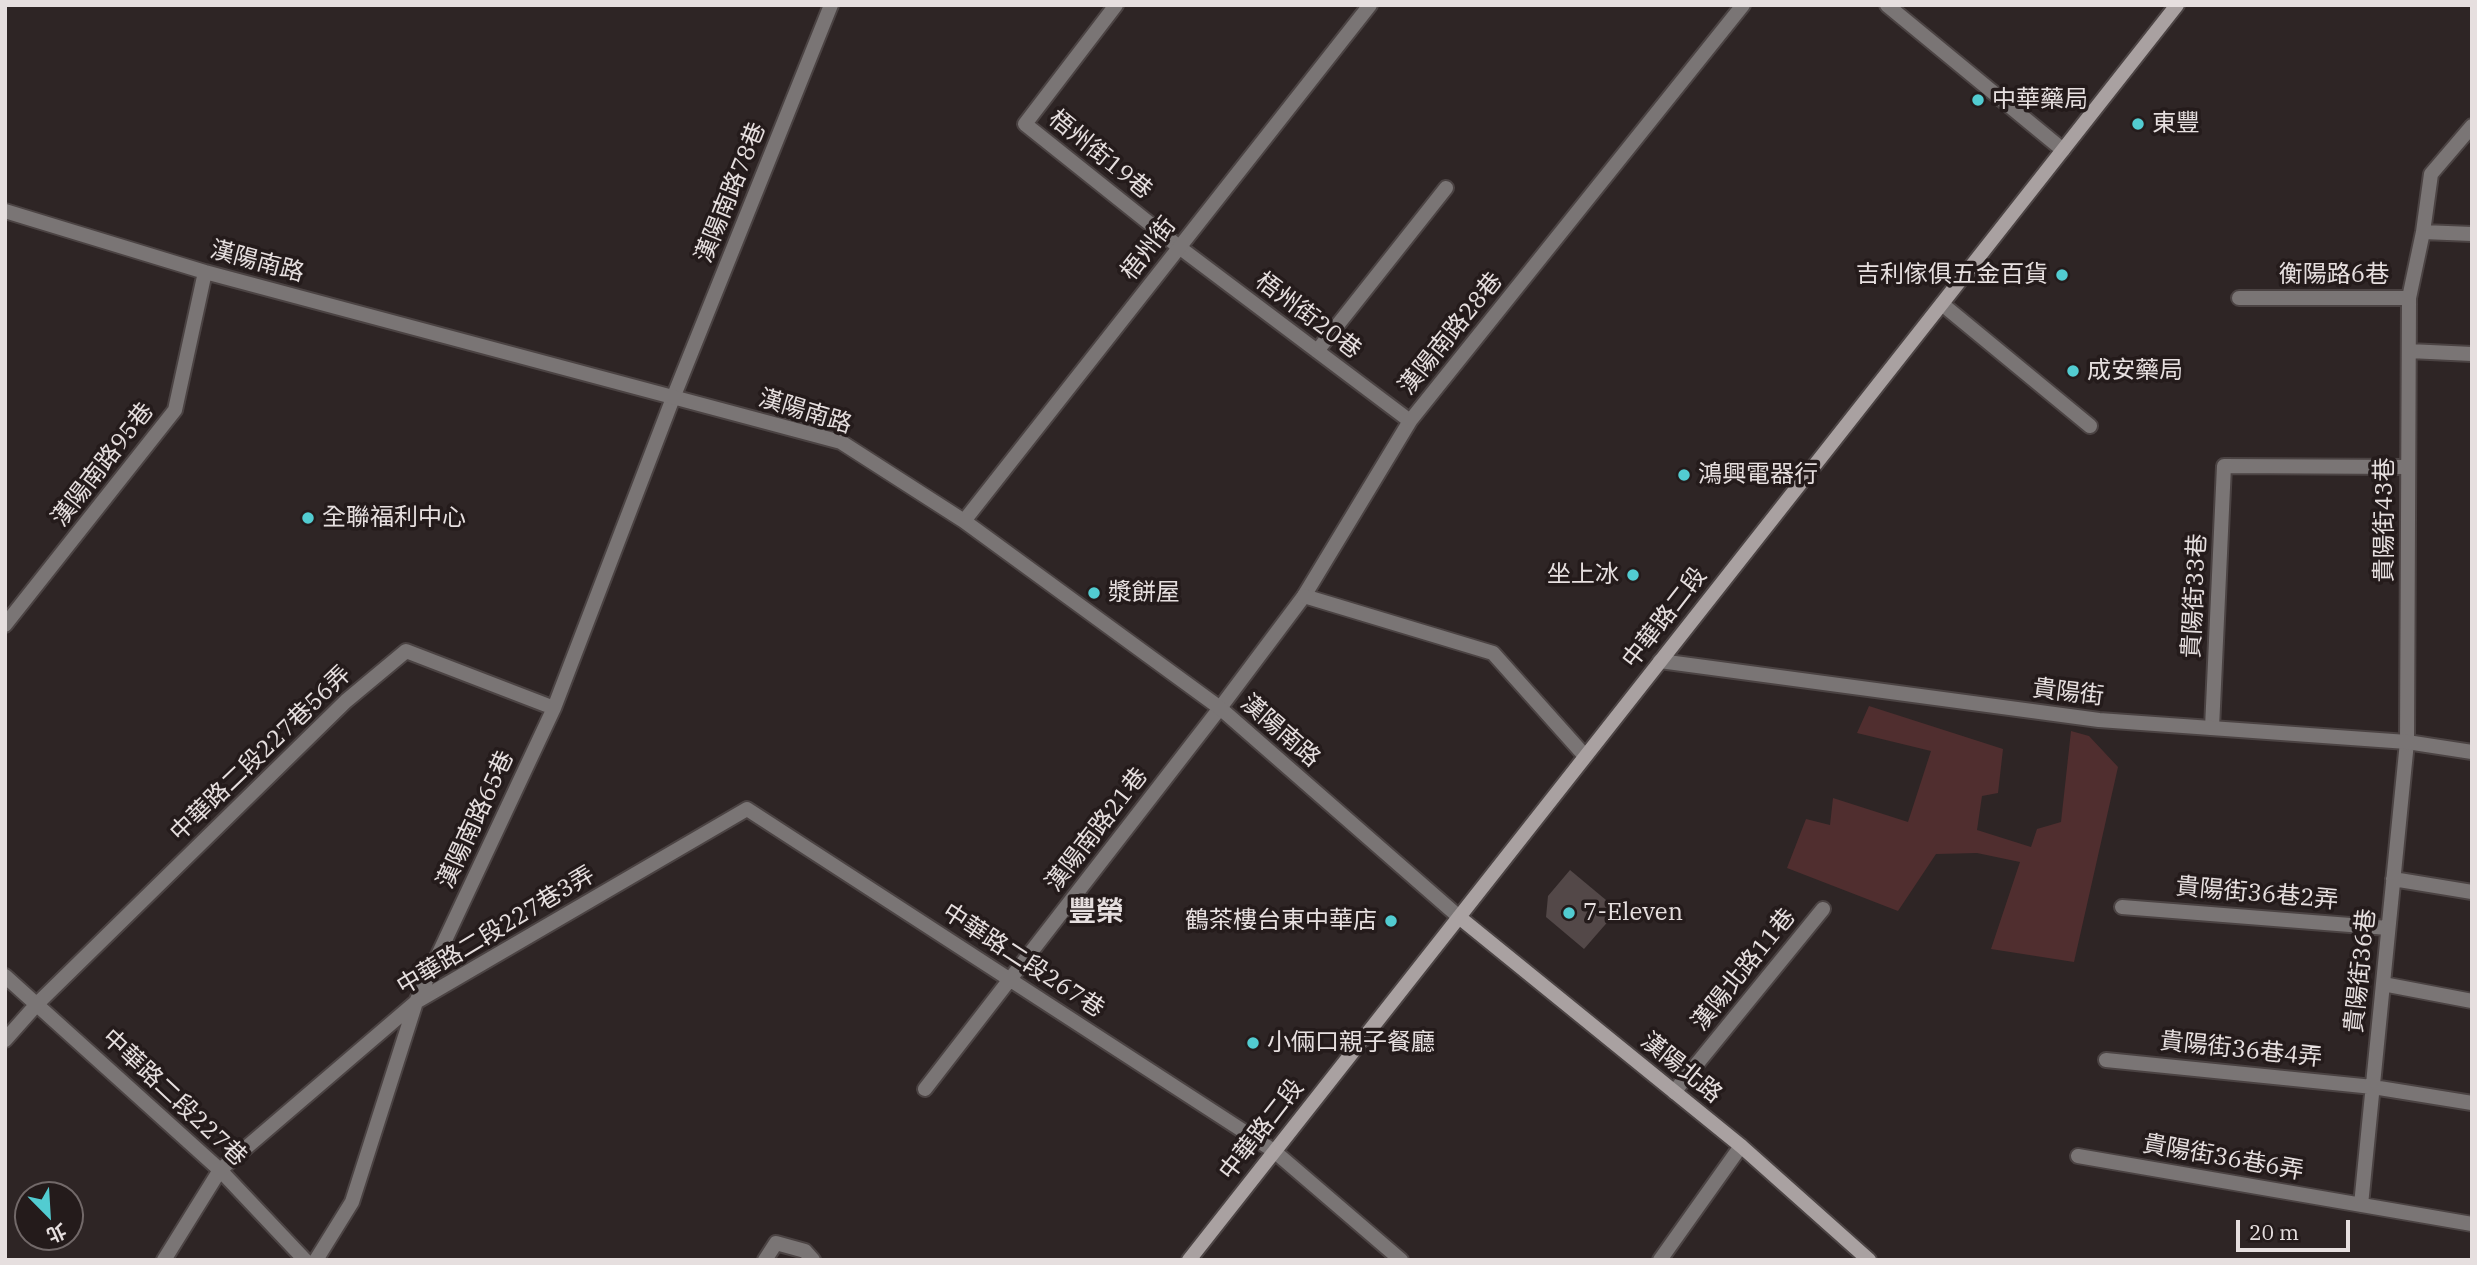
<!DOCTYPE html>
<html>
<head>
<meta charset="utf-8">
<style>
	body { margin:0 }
	#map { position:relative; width:2477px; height:1265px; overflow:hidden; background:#2e2525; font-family:"IBM Plex Serif","Noto Sans TC",serif }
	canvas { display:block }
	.frame { position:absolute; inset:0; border:7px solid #e6dfdf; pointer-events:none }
	.north { position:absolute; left:14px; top:1181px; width:70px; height:70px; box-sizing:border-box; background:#241b1b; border:2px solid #726969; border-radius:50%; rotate:156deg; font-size:19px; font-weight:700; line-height:28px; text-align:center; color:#e6dfdf }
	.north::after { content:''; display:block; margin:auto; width:24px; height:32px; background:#52ccd1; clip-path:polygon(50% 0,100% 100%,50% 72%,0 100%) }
	.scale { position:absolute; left:2236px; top:1220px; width:114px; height:32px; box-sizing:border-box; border:4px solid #e6dfdf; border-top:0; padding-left:9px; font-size:21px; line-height:24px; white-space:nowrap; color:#e6dfdf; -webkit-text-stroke:5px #241b1b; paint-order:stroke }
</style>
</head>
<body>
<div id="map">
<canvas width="2477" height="1265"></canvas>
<div class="frame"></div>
<div class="north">北</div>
<div class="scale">20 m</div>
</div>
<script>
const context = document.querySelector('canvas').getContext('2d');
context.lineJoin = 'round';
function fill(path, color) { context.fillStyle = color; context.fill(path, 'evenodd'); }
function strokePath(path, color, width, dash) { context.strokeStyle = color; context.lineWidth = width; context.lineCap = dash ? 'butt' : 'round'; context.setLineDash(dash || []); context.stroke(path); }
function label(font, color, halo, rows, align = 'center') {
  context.font = font + ' "IBM Plex Serif","Noto Sans TC",serif'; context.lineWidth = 7; context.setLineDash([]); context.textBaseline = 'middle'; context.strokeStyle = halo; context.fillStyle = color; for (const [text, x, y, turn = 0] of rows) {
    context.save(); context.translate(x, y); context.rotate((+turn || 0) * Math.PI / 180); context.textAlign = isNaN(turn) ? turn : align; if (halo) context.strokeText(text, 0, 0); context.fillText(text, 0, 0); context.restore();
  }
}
const green = new Path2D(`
	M1869 706 2003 749 1998 793 1982 796 1977 830 2031 847 2037 829 2061 822 2071 731 2089 736 2118 767 2074 962 1991 949 2020 862 1977 853 1936 854 1898 911 1787 868 1806 819 1830 825 1833 798 1908 822 1931 751 1857 733Z`);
const building = new Path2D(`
	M1570 870 1618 910 1584 949 1546 917 1548 896Z`);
const lane = new Path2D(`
	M1116 5 1025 124 1179 247 1410 421
	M1887 5 2063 150
	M2423 232 2472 234
	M2239 298H2409
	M1942 304 2090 426
	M1317 351 1446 188
	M2409 351 2472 354
	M2212 728 2224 466 2408 467
	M2393 879 2472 892
	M2122 907 2388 928
	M5 976 220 1170 305 1260
	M2383 984 2472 1001
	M5 1040 37 1004 346 701 406 651 554 708
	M2106 1060 2373 1087 2472 1103
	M925 1089 1220 708 1304 596 1410 421 1743 5
	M1674 1092 1823 909
	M2078 1156 2472 1224
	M2361 1205 2407 742 2409 298 2423 232 2431 174 2472 126
	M164 1260 220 1170 416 1002 747 809 1274 1151 1401 1260
	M316 1260 352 1202 416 1002 554 708 673 398 831 5
	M765 1260 776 1243 805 1251 813 1260
	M1660 1260 1741 1146`);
const street = new Path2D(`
	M5 211 205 272 841 442 964 521 1220 708 1459 917
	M964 521 1370 5
	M1304 596 1493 653 1585 756
	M5 625 175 410 205 272
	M1660 661 2099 720 2407 742 2472 752`);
const secondary = new Path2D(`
	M1459 917 1741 1146 1869 1260
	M1189 1260 2177 5`);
const markers = [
	[1978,100,7,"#52ccd1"],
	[2138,124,7,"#52ccd1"],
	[2062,275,7,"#52ccd1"],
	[2073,371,7,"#52ccd1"],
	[1684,475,7,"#52ccd1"],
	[308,518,7,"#52ccd1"],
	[1633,575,7,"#52ccd1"],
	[1094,593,7,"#52ccd1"],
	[1569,913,7,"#52ccd1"],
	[1391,921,7,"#52ccd1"],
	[1253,1043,7,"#52ccd1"]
];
const poiNames = [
	["中華藥局",1992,100],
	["東豐",2152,124],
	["吉利傢俱五金百貨",2048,275,"right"],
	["成安藥局",2087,371],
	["鴻興電器行",1698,475],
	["全聯福利中心",322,518],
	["坐上冰",1619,575,"right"],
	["漿餅屋",1108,593],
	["7-Eleven",1583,913],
	["鶴茶樓台東中華店",1377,921,"right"],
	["小倆口親子餐廳",1267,1043]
];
const streetNames = [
	["梧州街19巷",1100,155,39],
	["漢陽南路78巷",731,193,-68],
	["梧州街",1149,249,-52],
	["漢陽南路",257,262,15],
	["衡陽路6巷",2334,275],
	["梧州街20巷",1308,316,37],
	["漢陽南路28巷",1451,334,-51],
	["漢陽南路",805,412,17],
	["漢陽南路95巷",103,465,-52],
	["貴陽街43巷",2385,520,-90],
	["貴陽街33巷",2195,596,-87],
	["中華路二段",1665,618,-52],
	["貴陽街",2068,693,7],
	["漢陽南路",1280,731,41],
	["中華路二段227巷56弄",261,754,-44],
	["漢陽南路65巷",476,820,-65],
	["漢陽南路21巷",1097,830,-52],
	["貴陽街36巷2弄",2257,894,5],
	["中華路二段227巷3弄",496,931,-31],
	["中華路二段267巷",1023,961,33],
	["漢陽北路11巷",1744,970,-51],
	["貴陽街36巷",2361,971,-84],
	["貴陽街36巷4弄",2241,1050,6],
	["漢陽北路",1681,1068,39],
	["中華路二段227巷",174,1098,43],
	["中華路二段",1262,1130,-52],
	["貴陽街36巷6弄",2223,1158,10]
];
const quarterNames = [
	["豐榮",1096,913]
];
fill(green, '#502e2f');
fill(building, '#534848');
strokePath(lane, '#4b4343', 18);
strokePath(street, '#4b4343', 18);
strokePath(secondary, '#4b4343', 18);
strokePath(lane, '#7a7575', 14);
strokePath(street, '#7a7575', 14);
strokePath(secondary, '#a9a1a1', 14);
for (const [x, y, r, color] of markers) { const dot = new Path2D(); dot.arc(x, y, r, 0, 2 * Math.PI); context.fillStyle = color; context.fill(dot); strokePath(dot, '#241b1b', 2.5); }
label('24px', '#e6dfdf', '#241b1b', poiNames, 'left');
label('24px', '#e6dfdf', '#241b1b', streetNames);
label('bold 28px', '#e6dfdf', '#241b1b', quarterNames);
</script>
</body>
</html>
